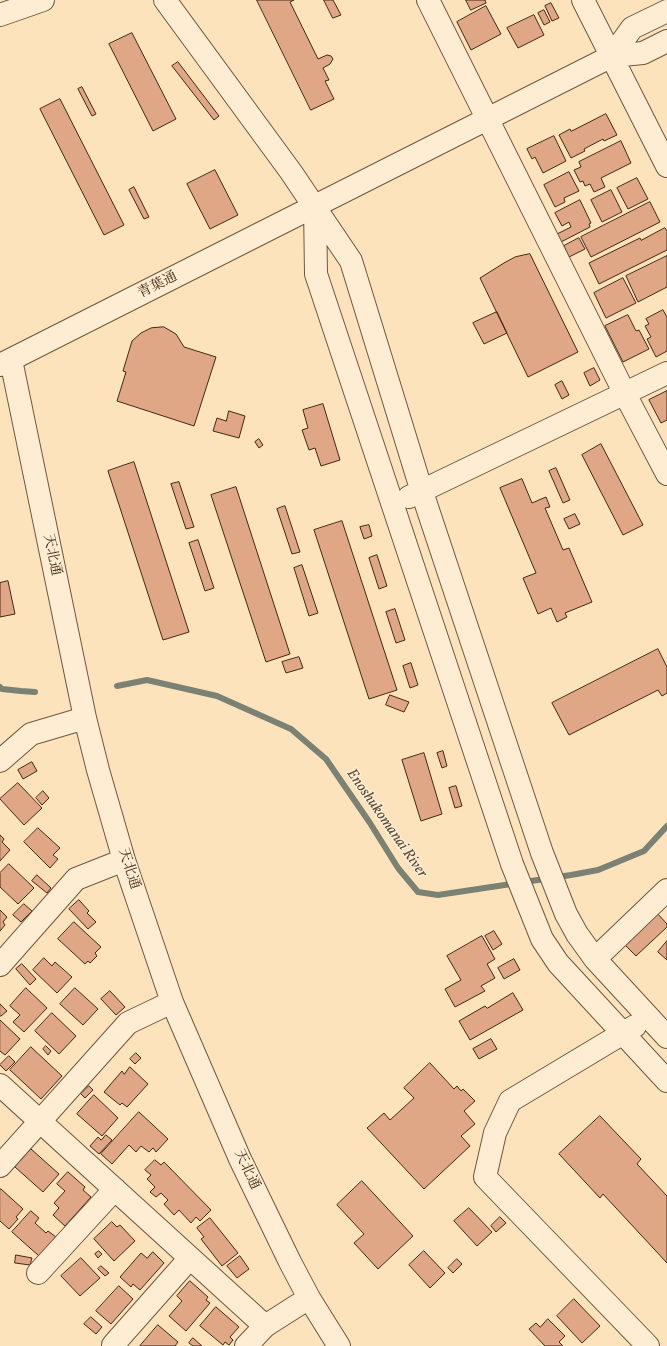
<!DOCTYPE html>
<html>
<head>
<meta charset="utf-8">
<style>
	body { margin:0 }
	canvas { display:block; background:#fde3bb }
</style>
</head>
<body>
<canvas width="667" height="1346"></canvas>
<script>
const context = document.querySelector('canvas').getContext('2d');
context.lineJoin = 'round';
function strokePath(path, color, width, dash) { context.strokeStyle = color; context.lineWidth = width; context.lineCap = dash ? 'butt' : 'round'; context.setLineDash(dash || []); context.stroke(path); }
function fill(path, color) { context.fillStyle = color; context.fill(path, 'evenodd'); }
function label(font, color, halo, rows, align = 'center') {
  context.font = font + ' Vollkorn,"Noto Serif JP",serif'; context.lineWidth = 3; context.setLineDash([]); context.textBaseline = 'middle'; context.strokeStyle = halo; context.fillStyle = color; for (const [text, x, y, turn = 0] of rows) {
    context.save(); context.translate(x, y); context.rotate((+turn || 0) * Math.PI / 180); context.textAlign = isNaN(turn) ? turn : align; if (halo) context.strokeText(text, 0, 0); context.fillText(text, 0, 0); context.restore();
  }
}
const stream = new Path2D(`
	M117 686 147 680 217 696 291 729 326 759 370 823 398 868 418 892 438 895 571 875 598 870 644 851 667 826
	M0 687 2 689 21 691 35 692`);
const building = new Path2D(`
	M257 0H294L290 2 318 59 327 55 331 56 333 59 330 64 323 68 329 80 325 81 334 99 311 110Z
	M324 0H333L341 15 333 18Z
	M466 0H485L486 3 471 10Z
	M551 3 559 18 552 21 545 6Z
	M486 6 501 34 471 50 457 22Z
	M544 10 550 22 544 25 538 13Z
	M534 15 544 35 518 48 507 28Z
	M132 33 176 119 153 131 109 44Z
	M178 62 219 116 214 120 172 66Z
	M82 87 96 114 92 116 78 89Z
	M60 99 124 225 104 235 40 109Z
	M606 114 617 135 604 141 603 139 584 149 585 151 571 158 559 135 570 129 571 131Z
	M554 136 566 161 543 173 535 157 532 159 527 149Z
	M621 141 631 163 601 178 605 187 594 192 590 184 585 186 583 181 580 182 574 170 581 167 579 162Z
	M215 170 238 215 210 229 187 184Z
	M569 172 579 191 564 198 565 202 555 207 544 185Z
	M637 178 648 199 628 209 617 188Z
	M134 187 149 217 144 219 129 190Z
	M611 190 622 212 602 222 591 200Z
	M580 200 591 223 589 224 590 227 561 242 557 234 571 227 569 222 562 226 555 213Z
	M650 202 660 222 591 257 581 237Z
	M665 228 667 231V250L599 284 589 263 640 238 641 240Z
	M579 238 585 249 569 257 564 246Z
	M530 254 578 352 528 377 480 278 504 263 515 257Z
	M667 256V287L638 302 626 276Z
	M623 278 636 303 606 318 594 293Z
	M663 310 667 317V351L656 357 647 339 651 337 645 326 649 324 646 319Z
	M497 312 507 333 484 344 473 323Z
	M628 315 636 331 639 330 649 349 623 362 605 326Z
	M164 327 176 334 184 347 216 357 194 426 117 401 126 372 123 371 132 341 141 333 151 328Z
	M594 368 600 380 590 386 584 373Z
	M562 381 569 395 562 399 555 385Z
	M667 391V420L661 423 649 400Z
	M323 404 340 460 321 466 315 448 309 450 302 430 308 428 303 410Z
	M229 411 245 416 239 438 213 431 217 418 226 421Z
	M259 439 263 445 259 448 255 442Z
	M601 444 643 525 623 535 582 455Z
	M134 462 189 632 163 640 108 471Z
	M556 468 570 500 563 503 549 471Z
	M522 479 532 503 546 497 550 507 545 508 563 550 569 548 592 602 565 613 567 617 557 622 551 608 538 614 523 578 536 573 500 488Z
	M179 482 194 527 186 529 171 484Z
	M236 487 290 654 266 662 211 495Z
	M285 506 300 552 292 554 277 509Z
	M575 514 580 524 569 529 564 519Z
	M342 521 397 690 369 699 314 530Z
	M369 525 372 536 364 539 360 527Z
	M198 540 214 588 205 591 189 543Z
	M377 555 387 586 379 589 369 558Z
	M302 565 318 613 309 616 294 568Z
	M8 581 15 614 0 617V583Z
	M395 609 405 640 396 643 386 612Z
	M658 649 667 667V693L662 696 658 690 569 735 552 703Z
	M299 657 303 668 286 673 282 662Z
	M411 663 418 685 410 688 403 666Z
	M390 695 409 702 404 712 386 705Z
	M443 751 447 766 442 768 437 753Z
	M424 753 442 814 421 821 402 760Z
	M32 762 37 771 23 779 18 770Z
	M18 783 42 808 24 825 0 799Z
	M456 786 462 806 455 808 449 788Z
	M43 791 49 798 42 805 36 798Z
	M38 828 60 848 53 855 58 859 50 868 24 842Z
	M0 835 4 839 2 842 10 850 0 861Z
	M9 864 34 888 18 904 0 887V873Z
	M37 875 51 888 47 893 32 881Z
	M79 900 89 911 87 913 96 922 88 929 69 909Z
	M24 904 32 911 21 922 13 915Z
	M0 910 7 917 3 922 5 925 0 931Z
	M656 912 667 924V927L636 956 623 943Z
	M74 922 101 947 95 953 97 956 90 963 88 961 85 964 58 939Z
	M494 931 502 944 493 950 485 936Z
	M482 936 495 959 487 964 495 978 481 986 485 991 455 1007 445 989 461 980 447 956Z
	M667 941V960L658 952Z
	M44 958 52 966 55 962 72 977 57 993 33 970Z
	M514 959 520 970 504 979 498 968Z
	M22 964 36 979 30 985 16 969Z
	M26 988 47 1008 24 1032 13 1022 20 1015 10 1006Z
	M75 988 98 1009 83 1025 60 1004Z
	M110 991 125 1007 116 1015 101 999Z
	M513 993 523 1010 470 1040 459 1021 485 1006 487 1008Z
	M0 1004 7 1011 1 1016H0Z
	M52 1013 76 1036 59 1054 35 1031Z
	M0 1020 20 1039 5 1055 0 1051Z
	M491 1039 497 1049 479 1059 473 1049Z
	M46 1046 51 1051 48 1055 43 1049Z
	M31 1047 62 1076 41 1099 10 1070Z
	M136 1053 141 1058 135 1064 130 1059Z
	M9 1056 15 1062 6 1071 0 1065Z
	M430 1063 454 1089 457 1086 461 1091 463 1089 475 1101 464 1111 475 1124 461 1136 470 1146 424 1189 367 1128 384 1113 390 1120 414 1098 404 1088Z
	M130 1067 148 1084 127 1107 122 1103 120 1105 104 1092 122 1071 124 1074Z
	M89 1086 93 1090 85 1098 81 1094Z
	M94 1095 118 1118 102 1136 77 1114Z
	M139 1112 168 1139 156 1152 153 1148 149 1152 141 1146 136 1152 129 1145 112 1164 101 1154Z
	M600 1116 641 1159 637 1164 667 1196V1263L603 1194 600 1198 559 1154Z
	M106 1135 112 1140 99 1154 90 1146 98 1137 101 1140Z
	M31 1149 59 1174 43 1192 15 1167Z
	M155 1160 161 1165 164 1162 211 1210 200 1221 196 1217 191 1223 179 1210 174 1215 164 1204 168 1200 161 1193 156 1197 150 1192 155 1187 147 1179 151 1175 145 1170Z
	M68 1172 85 1187 83 1190 91 1197 65 1226 53 1215 59 1208 54 1203 65 1191 57 1184Z
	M362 1181 413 1236 378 1269 354 1243 364 1234 337 1205Z
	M0 1189H1L23 1209 16 1217 18 1219 9 1229 0 1221Z
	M469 1208 492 1232 477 1246 454 1221Z
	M31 1211 39 1218 35 1223 46 1233 48 1231 56 1237 39 1256 12 1232Z
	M500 1217 506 1223 496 1232 491 1226Z
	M210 1218 238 1253 222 1266 201 1239 204 1237 197 1228Z
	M112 1222 117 1227 120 1225 135 1241 114 1261 94 1239Z
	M99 1251 102 1254 98 1258 95 1254Z
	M424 1251 445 1273 430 1288 409 1265Z
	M153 1252 164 1263 140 1290 133 1284 131 1287 120 1277 141 1253 147 1258Z
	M16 1255 32 1258 30 1265 15 1263Z
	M240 1256 249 1269 237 1278 227 1266Z
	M81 1258 100 1278 80 1296 61 1276Z
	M457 1259 462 1264 453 1273 448 1268Z
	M101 1266 109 1273 105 1276 98 1269Z
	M190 1281 208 1297 206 1300 210 1303 186 1331 169 1316 182 1301 177 1296Z
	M119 1286 133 1299 111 1324 96 1311Z
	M574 1299 600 1326 582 1343 557 1316Z
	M216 1307 239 1327 230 1337 233 1340 229 1345 225 1342 223 1345 200 1326Z
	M91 1317 102 1327 96 1334 84 1324Z
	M548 1319 565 1336 559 1342 563 1346H545L529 1329 536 1323 540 1327Z
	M158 1325 178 1342 175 1346H140Z
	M193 1338 202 1346H193L189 1343Z`);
const minor = new Path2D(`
	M165 0 291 172 351 261 422 492 542 853 566 914 577 934 595 959 667 1037
	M428 0 625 394 667 474
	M583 0 667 166
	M0 15 43 0
	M612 56 632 28 667 11
	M315 206 316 274 512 864 542 939 558 963 667 1081
	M11 360 85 718 98 770 124 860 172 1002 240 1159 290 1262 309 1298 339 1346
	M0 365 612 56 643 53 667 41
	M409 497 667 373
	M0 761 31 734 85 718
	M595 959 667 890
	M0 965 76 879 124 860
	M635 1026 510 1101 495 1133 485 1177 648 1346
	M0 1085 265 1326 309 1298
	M0 1166 128 1023 172 1002
	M38 1273 115 1189
	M113 1345 190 1258
	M246 1346 265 1326`);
const streetNames = [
	["青葉通",158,286,-27],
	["天北通",51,555,78],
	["天北通",128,869,72],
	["天北通",246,1170,65]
];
const waterNames = [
	["Enoshukomanai River",386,824,55]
];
strokePath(stream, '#7b8274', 6);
fill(building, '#dfa786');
strokePath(building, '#442715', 1);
strokePath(minor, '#72563e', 24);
strokePath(minor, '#feedd3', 22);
label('14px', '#442715', '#feedd3', streetNames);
label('italic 15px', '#5b4d3d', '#feedd3', waterNames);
</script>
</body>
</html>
